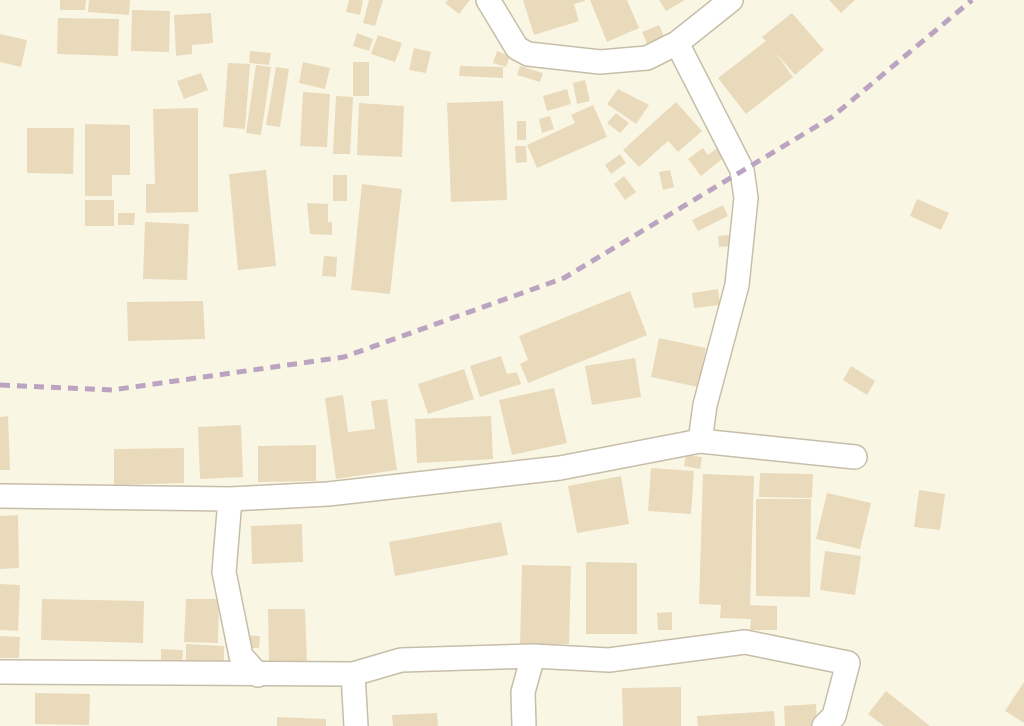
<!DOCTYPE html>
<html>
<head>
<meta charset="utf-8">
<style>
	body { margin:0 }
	canvas { display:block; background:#faf6e4 }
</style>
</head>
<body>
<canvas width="1024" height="726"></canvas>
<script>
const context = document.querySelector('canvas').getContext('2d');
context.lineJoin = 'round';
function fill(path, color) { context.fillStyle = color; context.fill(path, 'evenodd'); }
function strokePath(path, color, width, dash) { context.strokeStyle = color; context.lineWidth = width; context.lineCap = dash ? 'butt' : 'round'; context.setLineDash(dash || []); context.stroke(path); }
const building = new Path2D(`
	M60 0H86L85 10H60Z
	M89 0H130L129 15 88 12Z
	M349 0H363L360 15 346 12Z
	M369 0H383L375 26 363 23Z
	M448 0H470L459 14 445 3Z
	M523 0H585V1L574 4 579 21 534 35Z
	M590 0H627L639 28 607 42Z
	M659 0H685L666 11Z
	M829 0H855L841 13Z
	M132 10 170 11 169 52 131 51Z
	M211 13 213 43 192 45V54L176 56 174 15Z
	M792 13 824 50 795 75 775 52 793 77 746 114 718 78 766 41 762 37Z
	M58 18 119 19 118 56 57 54Z
	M659 25 666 41 649 48 642 32Z
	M357 33 373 39 369 51 353 46Z
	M0 34 27 40 21 67 0 62Z
	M378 35 402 43 395 62 371 54Z
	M414 48 431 52 426 73 409 70Z
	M250 51 271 53 269 65 249 63Z
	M497 51 510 56 506 67 493 63Z
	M303 62 330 68 325 89 299 83Z
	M353 62H369V96H353Z
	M228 63 250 64 245 129 223 127Z
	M256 65 271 67 261 135 246 133Z
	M460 66 503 67V78L459 76Z
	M520 66 543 73 540 82 517 75Z
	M276 67 289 69 280 127 266 125Z
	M201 73 208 90 184 99 177 81Z
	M585 80 590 101 577 104 573 83Z
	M567 89 571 104 547 111 543 96Z
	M618 89 649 105 636 124 607 104Z
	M303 92 330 94 327 147 300 146Z
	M336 96 353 97 350 154H333Z
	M503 101 507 200 451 202 447 103Z
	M676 102 702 131 678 152 668 141 639 167 623 150Z
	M359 103 404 106 402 157 357 155Z
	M593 105 607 137 537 168 527 145 575 123 571 115Z
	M198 108V212L146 213V184H155L153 109Z
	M616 113 629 123 620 133 607 123Z
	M550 116 554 129 542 133 539 119Z
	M517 121H526V140H517Z
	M85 124 130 125V175H112V196H85Z
	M27 128H74L73 174 27 173Z
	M515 146H526L527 162 516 163Z
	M720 146 727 155 701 176 688 159 703 148 708 155Z
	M620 154 626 163 611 174 605 165Z
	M266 170 276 266 238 270 229 174Z
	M670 170 674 187 663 190 659 172Z
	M333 175H347V201H333Z
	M624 176 636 192 625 200 614 184Z
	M362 184 402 189 390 294 351 290Z
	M917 199 949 213 941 230 910 216Z
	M85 200H114V226H85Z
	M307 203 328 204V222H332V235L310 234Z
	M723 205 728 216 698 231 692 220Z
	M118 213H135L134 225H118Z
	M145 222 189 224 187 280 143 279Z
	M731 235 732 246 719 247 718 236Z
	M324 256 337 257 336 277 322 276Z
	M718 289 720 305 694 308 692 293Z
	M630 291 647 335 528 383 520 364 528 360 519 336Z
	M203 301 205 339 128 341 127 302Z
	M659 338 706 348 698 387 651 377Z
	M501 356 507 374 517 372 521 384 480 397 470 366Z
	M635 358 641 397 592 405 585 366Z
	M851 366 875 381 867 395 843 380Z
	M464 369 474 399 428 414 418 384Z
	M554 388 567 443 512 455 499 400Z
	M343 395 348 432 375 429 371 401 387 399 397 470 336 479 325 398Z
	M8 416 10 470H0V417Z
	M491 416 493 459 417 463 415 419Z
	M241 425 243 477 200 479 198 427Z
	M316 445V481L258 482V446Z
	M184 448V483L114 485V449Z
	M686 455 702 457 700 469 684 466Z
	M651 468 694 471 691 514 648 511Z
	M760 473 813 474 812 498 759 497Z
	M703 474 754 476 750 605 777 606V630H750L751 619 720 618 721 605 699 604Z
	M621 476 629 524 577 533 568 486Z
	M919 490 945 494 940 530 914 527Z
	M827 493 871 503 860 549 816 539Z
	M756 499H811L810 597 756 596Z
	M18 515 19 568 0 569V516Z
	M501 522 508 555 395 576 389 542Z
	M302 524 303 562 252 564 251 526Z
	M825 551 861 556 855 595 820 590Z
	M586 562 637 563V634H586Z
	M522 565 571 566 569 644H520Z
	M0 584 20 585 18 631 0 630Z
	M42 599 144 601 143 643 41 640Z
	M186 599H219L218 643 184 642Z
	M268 609H305L307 662 269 663Z
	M672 612V630H658L657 613Z
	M243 635 260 636 259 648H242Z
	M0 636 20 637 19 658H0Z
	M186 644 224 646V663L186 662Z
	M161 649 183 650 182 663H161Z
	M1024 682V723L1005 711Z
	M681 687V726H623L622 688Z
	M886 691 930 726H884L868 714Z
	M35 693 90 694 89 725 35 724Z
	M816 704 817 726H785L784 706Z
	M774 711 775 726H698L697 716Z
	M437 713 438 726H393L392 715Z
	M277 717 326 719V726H277Z`);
const minor = new Path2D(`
	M488 0 517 48 528 54 600 62 647 58 677 43 731 0
	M700 441 855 457
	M0 496 230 499 328 494 560 468 700 441 705 405 737 285 746 198 742 170 677 43
	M230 499 224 572 241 656 258 675
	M0 672 353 674 401 660 533 656 609 660 745 642 848 663 834 716 824 726
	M353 674 356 726
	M524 726 523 692 533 656`);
const rail = new Path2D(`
	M0 385 112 390 344 357 564 278 832 117 972 0`);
fill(building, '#eadabc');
strokePath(minor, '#c7bea9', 26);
strokePath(minor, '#fff', 23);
strokePath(rail, '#bba4c1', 5, [10, 7]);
</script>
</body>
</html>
